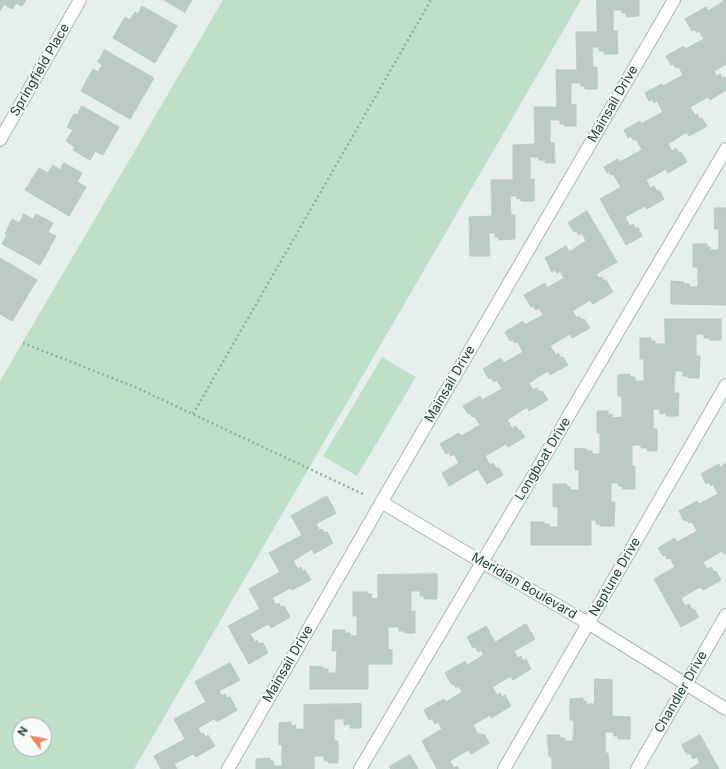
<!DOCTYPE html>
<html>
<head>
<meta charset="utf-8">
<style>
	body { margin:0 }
	#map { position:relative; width:726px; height:769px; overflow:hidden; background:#e6efeb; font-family:Inter,sans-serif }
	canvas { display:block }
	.north { position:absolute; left:12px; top:717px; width:40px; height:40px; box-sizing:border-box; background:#f7fbf9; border:1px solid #a3b1ad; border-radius:50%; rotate:302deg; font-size:11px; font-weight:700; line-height:16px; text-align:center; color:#24423a }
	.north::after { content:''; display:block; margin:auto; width:14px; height:18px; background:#f4845f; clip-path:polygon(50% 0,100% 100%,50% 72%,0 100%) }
</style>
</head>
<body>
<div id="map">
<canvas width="726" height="769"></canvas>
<div class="north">N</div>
</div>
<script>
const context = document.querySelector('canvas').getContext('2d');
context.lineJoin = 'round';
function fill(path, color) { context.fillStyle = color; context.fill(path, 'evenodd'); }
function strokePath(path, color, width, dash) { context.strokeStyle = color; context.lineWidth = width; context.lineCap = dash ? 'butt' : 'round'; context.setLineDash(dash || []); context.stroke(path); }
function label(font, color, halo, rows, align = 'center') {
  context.font = font + ' Inter,sans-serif'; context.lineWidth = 3.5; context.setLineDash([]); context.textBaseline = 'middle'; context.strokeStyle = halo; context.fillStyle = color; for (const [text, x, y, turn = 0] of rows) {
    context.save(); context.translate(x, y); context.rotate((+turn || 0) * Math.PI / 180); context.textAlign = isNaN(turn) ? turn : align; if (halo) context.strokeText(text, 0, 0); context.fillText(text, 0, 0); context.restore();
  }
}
const green = new Path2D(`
	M223 0H581L134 769H0V381ZM20 725H44V749H20Z
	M382 357 416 377 357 476 323 456Z`);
const building = new Path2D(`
	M0 0H26L22 6 16 3 12 9 4 4 0 11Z
	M164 0H192L185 12Z
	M597 0H639V16L626 17V13H622V10H613V31H617L618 54H604V51H599V47H592L593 67H597V89H585V86H581V83H571V105L576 104V126H564V124H560V120H550V143H554L555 163H545V160H539V157H530V179H534V201H521V198L517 199V196H510L511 215H515V239L499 240V237H495V233H489L490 256H470L469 217 492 216 491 180H513V145L535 144 534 107H557L556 70H577L576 32H597Z
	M723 0H726V64L714 71 716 76 720 74 722 78 724 77 726 80V90L710 100 708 97 690 107 695 115 697 114 700 119 702 118 707 126 689 136 687 132 668 144 672 151 676 148 679 153 681 152 687 162 668 173 666 169 646 180 650 188 654 186 657 191 659 190 664 199 647 209 645 206 625 217 630 226 633 224 636 229 638 227 642 236 626 245 600 199 621 187 613 174 611 175 609 171 607 173 604 167 618 159 620 162 642 150 636 139 633 140 631 136 628 138 624 130 640 121 641 124 663 112 657 101 654 103 652 99 649 101 645 93 662 84 663 86 683 75 679 67 676 68 673 64 671 65 666 56 684 46 685 49 704 39 699 31 697 33 695 30 692 31 685 19 706 7 708 11 723 2Z
	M142 6 177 26 155 63 113 38 125 17 130 20 135 12 138 14Z
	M105 50 154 78 130 119 81 91 93 69 98 72 102 65 98 62Z
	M82 106 119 127 103 155 95 151 90 160 73 150 75 147 66 141 73 130 67 127 74 114 77 115Z
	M64 163 82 173 77 182 86 187 69 216 25 190 39 168 48 173 53 165 60 170Z
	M715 208H726V305L671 304V281L684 282V284H689L690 287H698V267H693V244H707V247H710V250H719V229H715Z
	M587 211 617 262 596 274 599 278 602 277 604 281 606 280 613 292 593 304 590 300 572 311 577 318 579 316 582 320 584 319 590 328 572 338 570 334 550 346 556 355 558 353 561 358 563 357 568 365 550 375 548 371 529 383 533 390 537 388 540 392 542 391 548 400 529 411 527 407 507 420 512 428 516 426 519 431 520 430 525 437 508 447 506 444 485 456 490 465 493 463 497 469 499 468 503 475 487 484 478 469 449 486 442 473 459 463 454 454 451 456 449 452 446 454 440 444 459 433 461 436 480 425 474 416 472 417 470 413 468 414 463 406 480 396 482 400 502 389 497 380 494 382 491 378 489 379 483 369 501 358 504 363 523 352 518 342 515 343 513 340 510 341 505 332 523 321 525 325 543 315 539 308 536 310 533 306 531 307 524 295 545 283 547 288 564 278 560 271 557 273 555 270 552 272 545 258 566 246 569 252 586 241 582 233 579 235 576 231 574 232 568 223Z
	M24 214 33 219 36 214 53 223 48 232 56 236 40 265 2 244 7 235 5 234 12 219 19 223Z
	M0 258 37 280 12 321 0 314Z
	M665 319H721V340H710V338H704V334H696V356H700L699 378H689L688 376H683V371H675L674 393H679L678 416H666V413L660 414V409H653V429H657V451H647V448H641V445H632V466H635V489H623V487L619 486 618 483H611V502H615L614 526H600V524H596V520H591V545H531V522H544L545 524H549L550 527H558V507H553V484H567V487H570V490H579V470H575V448L587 449V451H592V454H600V433H597V411H608V415L612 414V418L622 417V396H618V375L630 374V377H635V381H644V359H640V338H651V341H655V344H665Z
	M726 463V525H725L726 527V553L724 554 722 551 703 562 707 569 711 567 714 572 716 571 721 580 703 590 700 587 681 598 685 606 689 604 692 610 694 609 699 617 681 627 654 579 675 567 670 558 667 559 665 555 663 556 658 548 675 538 677 542 697 531 692 522 689 523 687 520 684 521 679 511 697 501 699 504 718 494 713 484 711 486 709 482 706 484 701 474 719 464 720 467Z
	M327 496 336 513 316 524 319 530 322 529 325 533 327 532 333 543 314 554 312 549 293 561 298 569 301 567 303 571 305 570 311 580 292 590 290 588 272 598 276 605 279 603 281 607 284 606 290 617 271 628 268 624 250 634 255 642 257 640 259 644 263 643 268 653 249 664 228 626 260 609 249 589 280 572 269 553 302 535 291 516Z
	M437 574V599H424V596H420V591H411V612L415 611V633H404V631H399V627H388V649L392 650V664H368V689H310V666L323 667V669H328V673H336L337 651H332L333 630H345L344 633H350V636H357V616H353V592H367V594H372L371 598 378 599V575Z
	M526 624 535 639 514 651 518 658 521 656 523 661 526 659 531 669 513 680 511 676 492 687 497 695 500 693 502 697 505 695 511 706 491 718 490 715 473 725 478 734 480 733 482 735 484 734 489 743 471 754 468 750 450 761 454 768 457 766 459 769H437L422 741 442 729 438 722 435 724 432 719 429 720 424 710 444 699 446 702 462 692 459 686 456 688 454 684 452 685 445 673 465 661 467 665 484 655 481 650 478 652 475 646 473 648 467 637 486 626 495 642Z
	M230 663 240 680 219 691 222 696 225 694 227 698 230 697 237 710 217 722 214 719 198 728 201 734 203 733 206 737 208 735 215 746 196 757 193 754 174 764 177 769H161L154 756 185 739 174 719 206 702 195 682Z
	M595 679 612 680V716L630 717V739H618V736H614L613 732H605V753H608L609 769H552V757L549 756 547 735H560V738H565V741H573L574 720H570V699L583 698V701H586V704H594Z
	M361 704V728H350V724L344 725V719H334V741H338V763H328V761H324V756H314V769H256V759L270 758V761H273L274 766H282V744L279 745V723L291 722V726L296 725 295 729H304V705Z
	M700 735 719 769H690L700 763 697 757 693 759 690 753 687 755 682 745Z
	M410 755 418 769H391L389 767Z`);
const path = new Path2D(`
	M23 343 135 387 365 495
	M193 414 431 0`);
const minor = new Path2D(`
	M0 140 80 0
	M381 502 482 562 588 623 726 709
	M228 769 385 496 674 0
	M360 769 726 149
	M504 769 726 385
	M637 769 726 615`);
const streetNames = [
	["Springfield Place",40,70,-60],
	["Mainsail Drive",613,104,-60],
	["Mainsail Drive",450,384,-60],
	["Longboat Drive",543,459,-59],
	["Neptune Drive",615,577,-60],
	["Meridian Boulevard",524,586,30],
	["Mainsail Drive",288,664,-60],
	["Chandler Drive",681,692,-60]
];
fill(green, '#bfe0c8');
fill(building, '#bbcac4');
strokePath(building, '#b8c9c2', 1);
strokePath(minor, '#a8b8b2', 14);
strokePath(path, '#86b3a5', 2.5, [2, 3]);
strokePath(minor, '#fff', 12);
label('13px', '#24423a', '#f7fbf9', streetNames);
</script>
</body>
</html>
